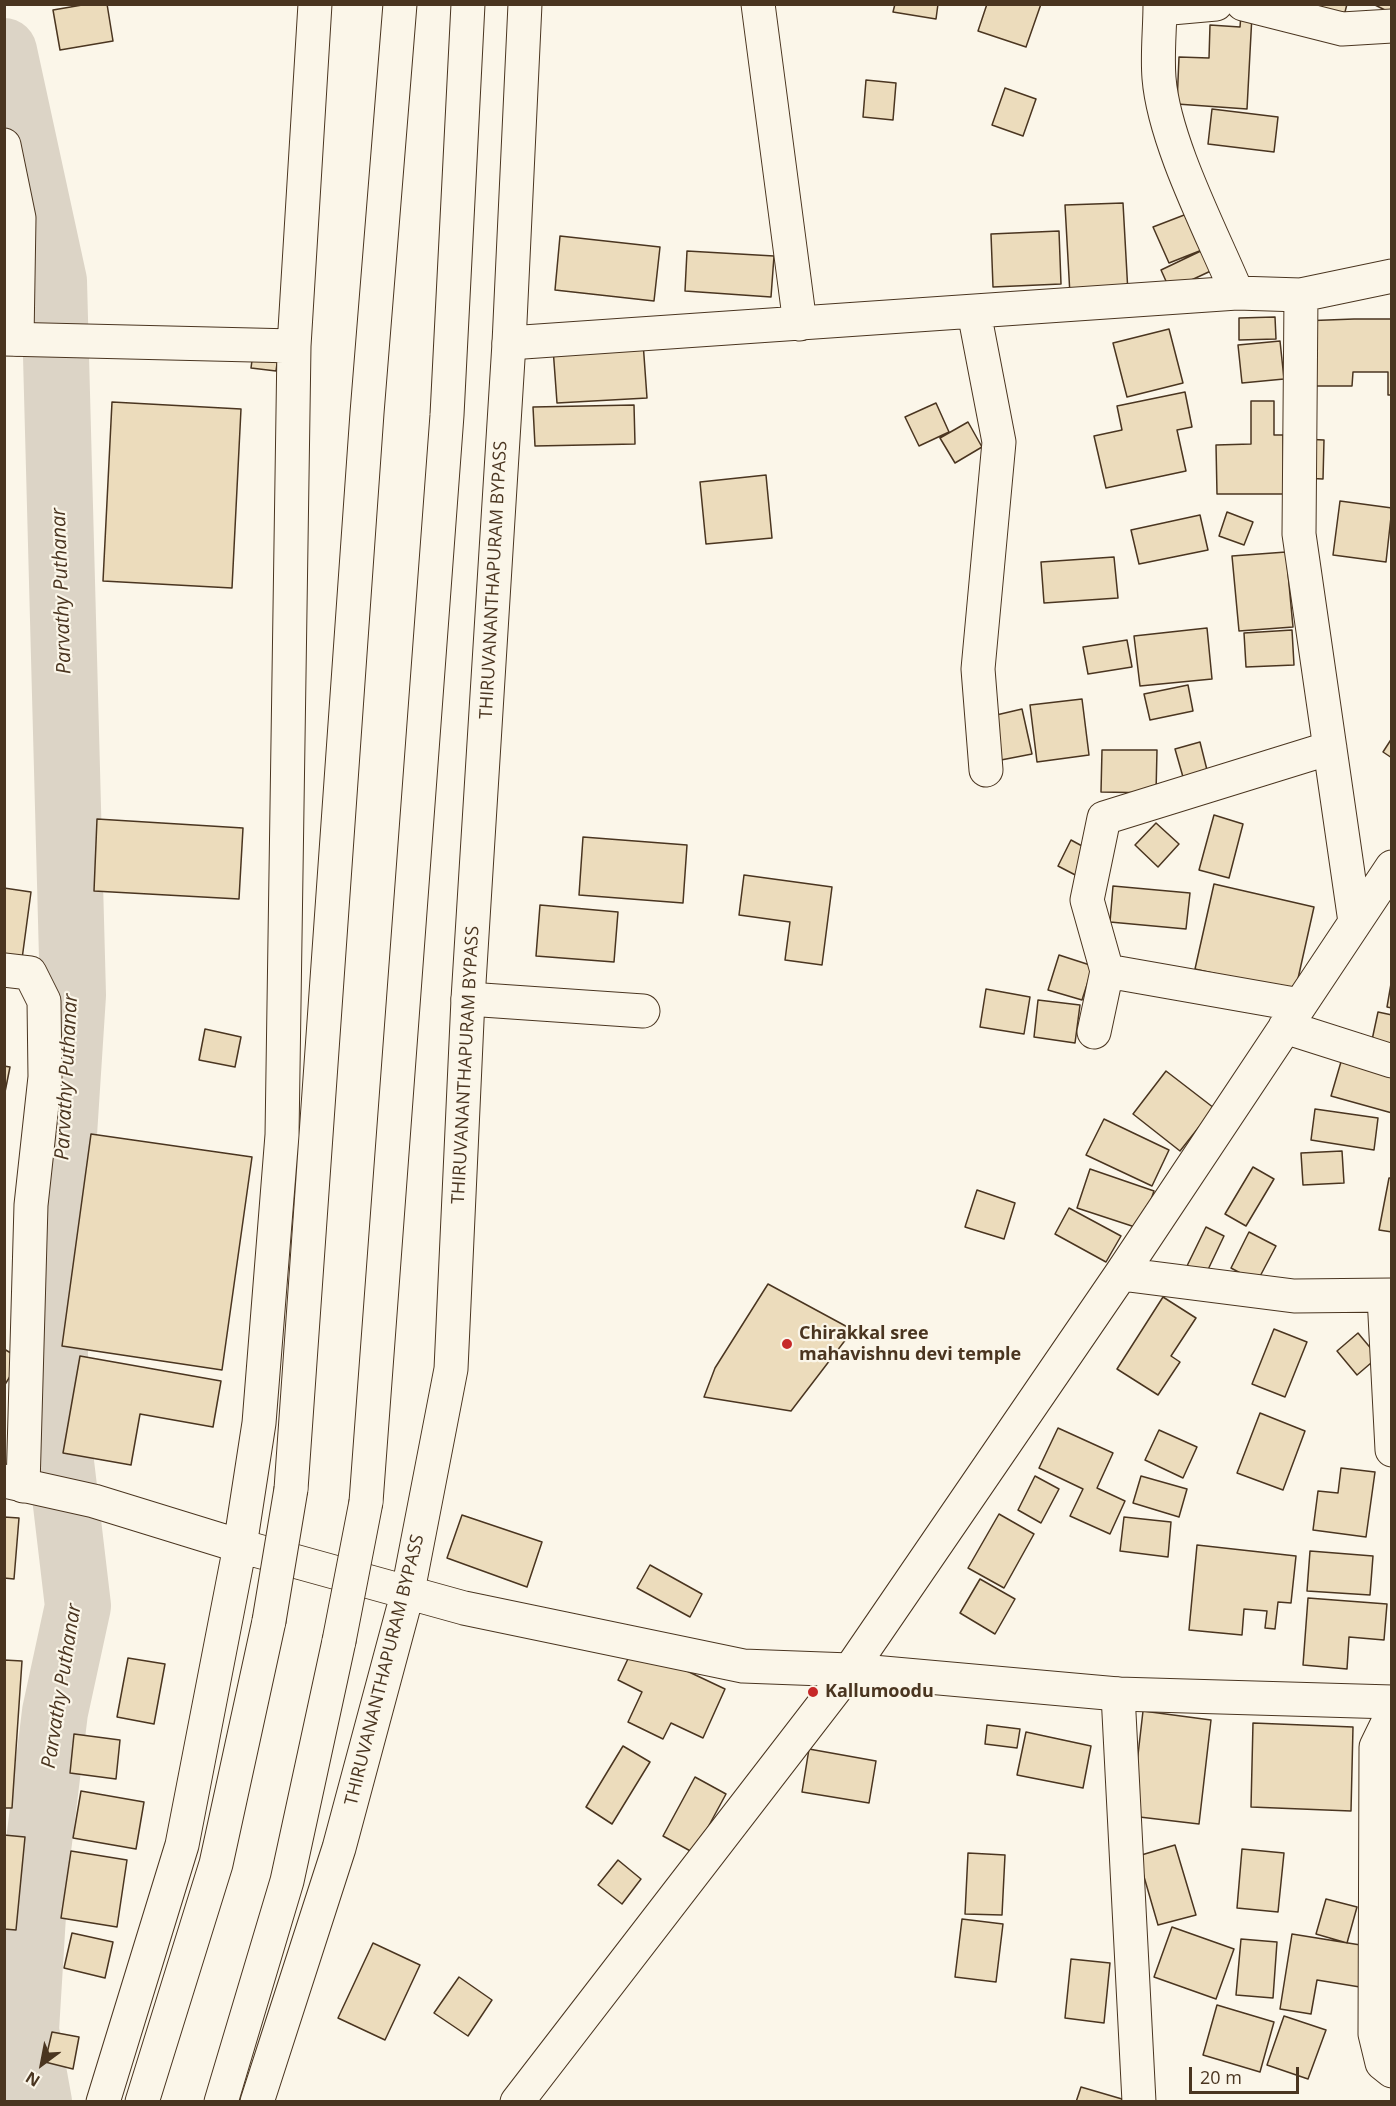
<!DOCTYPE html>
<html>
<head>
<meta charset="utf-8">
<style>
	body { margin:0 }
	#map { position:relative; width:1396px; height:2106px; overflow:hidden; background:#fbf6e9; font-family:"Open Sans",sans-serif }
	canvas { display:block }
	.frame { position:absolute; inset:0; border:6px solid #4a3520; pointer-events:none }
	.north { position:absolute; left:12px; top:2034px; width:60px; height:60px; -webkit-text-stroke:4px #fbf6e9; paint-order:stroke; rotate:212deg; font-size:16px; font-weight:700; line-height:24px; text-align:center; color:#4a3520 }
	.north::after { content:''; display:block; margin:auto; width:21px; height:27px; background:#4a3520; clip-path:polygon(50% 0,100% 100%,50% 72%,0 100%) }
	.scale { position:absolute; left:1189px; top:2067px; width:110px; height:27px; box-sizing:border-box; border:3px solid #4a3520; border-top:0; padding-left:8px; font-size:18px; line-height:21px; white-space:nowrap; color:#4a3520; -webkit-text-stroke:4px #fbf6e9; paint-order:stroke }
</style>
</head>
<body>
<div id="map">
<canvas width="1396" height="2106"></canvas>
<div class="frame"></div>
<div class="north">N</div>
<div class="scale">20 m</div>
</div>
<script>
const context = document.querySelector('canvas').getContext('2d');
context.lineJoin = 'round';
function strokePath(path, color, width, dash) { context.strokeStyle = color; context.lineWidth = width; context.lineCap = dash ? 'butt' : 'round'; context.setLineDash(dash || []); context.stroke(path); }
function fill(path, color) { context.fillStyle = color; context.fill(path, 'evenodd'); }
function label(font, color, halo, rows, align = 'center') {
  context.font = font + ' "Open Sans",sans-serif'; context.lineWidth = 4.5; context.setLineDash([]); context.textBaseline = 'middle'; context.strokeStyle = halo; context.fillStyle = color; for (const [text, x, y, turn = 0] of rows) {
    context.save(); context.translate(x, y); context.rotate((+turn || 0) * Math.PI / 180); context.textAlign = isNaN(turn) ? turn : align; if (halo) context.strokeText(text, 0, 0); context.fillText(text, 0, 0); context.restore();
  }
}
const river = new Path2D(`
	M4 51 54 281 73 995 54 1289 56 1420 78 1606 55 1712 36 1866 26 2030 39 2102`);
const building = new Path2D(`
	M88 4H107L113 41 60 50 53 10Z
	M895 4H938L936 19 893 12Z
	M987 4H1041L1026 47 978 31Z
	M1294 4H1347L1343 20Z
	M1373 4H1392V6L1389 12Z
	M1241 14 1252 15 1247 109 1177 104 1179 57 1209 58 1210 25 1240 27Z
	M866 80 896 83 893 120 863 117Z
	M1005 88 1036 99 1023 136 992 125Z
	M1212 109 1278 117 1274 152 1208 144Z
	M1123 203 1128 293 1070 295 1065 205Z
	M1192 212 1207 248 1169 263 1153 227Z
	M1059 231 1061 284 993 287 991 234Z
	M560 236 660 247 654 301 555 290Z
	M1205 249 1215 269 1170 290 1161 270Z
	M687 251 774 256 771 297 685 291Z
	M1275 317 1276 339 1239 340V318Z
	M1354 319H1392V395H1388V372H1353L1352 386H1301V321Z
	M1169 329 1183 383 1127 397 1113 343Z
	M1280 341 1284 379 1242 383 1238 345Z
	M643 342 647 398 557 403 553 348Z
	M254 345 279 349 276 371 251 368Z
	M1185 392 1192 427 1177 430 1186 471 1106 488 1094 436 1122 430 1117 406Z
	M1251 401H1274V435H1283L1284 494H1217L1216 445 1251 444Z
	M112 402 241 409 232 588 103 581Z
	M936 403 949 432 919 446 905 417Z
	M634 405 635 444 535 446 533 407Z
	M968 422 982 447 955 463 940 438Z
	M1304 439 1324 440 1323 479 1302 478Z
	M766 475 772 538 706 544 700 482Z
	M1340 501 1392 508 1386 562 1333 555Z
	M1227 512 1253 522 1244 545 1219 536Z
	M1200 515 1208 550 1139 564 1131 530Z
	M1286 552 1293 627 1239 631 1232 556Z
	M1114 557 1118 598 1044 603 1041 562Z
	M1207 628 1212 679 1140 686 1134 636Z
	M1292 630 1294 665 1246 667 1244 633Z
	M1127 640 1132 667 1088 674 1083 647Z
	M1188 685 1193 711 1150 720 1144 694Z
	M1082 699 1089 755 1037 762 1030 705Z
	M1022 709 1032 754 1001 760 992 716Z
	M1392 738V758L1383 752Z
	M1200 742 1209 778 1185 784 1175 749Z
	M1102 750H1157L1156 793 1101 792Z
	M1214 815 1243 824 1229 878 1199 870Z
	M97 819 243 828 239 899 94 891Z
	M1156 823 1179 844 1158 867 1135 845Z
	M583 837 687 845 683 903 579 895Z
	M1071 840 1095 853 1083 879 1058 866Z
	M744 875 832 887 822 965 785 960 790 922 739 915Z
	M1214 884 1314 907 1295 992 1195 969Z
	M1113 886 1190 893 1186 929 1110 922Z
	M4 888 31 892 22 959 4 956Z
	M540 905 618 912 614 962 536 956Z
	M1059 955 1093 966 1082 1000 1048 990Z
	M1392 978V1008L1387 1007Z
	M986 989 1030 997 1024 1034 980 1027Z
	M1038 1000 1080 1005 1075 1043 1034 1037Z
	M1378 1012 1392 1015V1058L1369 1054Z
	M205 1029 241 1037 235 1067 199 1060Z
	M1343 1055 1392 1069V1113L1331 1096Z
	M4 1066 10 1067 4 1097Z
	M1166 1071 1214 1108 1180 1151 1133 1114Z
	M1315 1109 1378 1118 1374 1150 1311 1140Z
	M1104 1119 1169 1150 1152 1186 1086 1155Z
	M91 1134 252 1157 222 1370 62 1346Z
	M1342 1151 1344 1183 1303 1185 1301 1153Z
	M1253 1167 1274 1179 1246 1226 1225 1214Z
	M1090 1169 1154 1191 1141 1229 1077 1208Z
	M1389 1178H1392V1232L1379 1230Z
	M977 1190 1015 1203 1004 1239 965 1227Z
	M1069 1208 1121 1236 1106 1262 1055 1234Z
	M1206 1227 1224 1236 1204 1278 1186 1268Z
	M1249 1232 1276 1246 1257 1282 1231 1268Z
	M768 1284 853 1330 791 1411 704 1397 715 1368Z
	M1163 1297 1196 1318 1171 1356 1180 1362 1158 1395 1117 1369Z
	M1274 1329 1307 1342 1285 1397 1252 1384Z
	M1358 1333 1378 1357 1357 1375 1337 1351Z
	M4 1349 21 1359 4 1386Z
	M80 1356 221 1381 213 1427 140 1414 131 1465 63 1453Z
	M1260 1413 1305 1431 1283 1490 1237 1473Z
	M1058 1428 1113 1453 1097 1488 1125 1501 1110 1534 1070 1516 1083 1489 1039 1468Z
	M1159 1430 1197 1447 1183 1478 1145 1460Z
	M1341 1468 1375 1472 1366 1537 1313 1530 1318 1491 1338 1493Z
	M1035 1476 1059 1489 1041 1523 1018 1510Z
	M1141 1476 1187 1489 1179 1517 1133 1503Z
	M999 1514 1034 1534 1004 1588 968 1568Z
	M462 1515 542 1542 527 1587 447 1558Z
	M4 1517 19 1518 14 1579 4 1578Z
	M1124 1517 1171 1522 1168 1557 1120 1551Z
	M1197 1545 1296 1556 1291 1603 1278 1602 1275 1629 1265 1628 1267 1611 1244 1609 1242 1635 1189 1630Z
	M1310 1551 1373 1556 1370 1595 1307 1591Z
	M650 1565 702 1594 690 1617 637 1588Z
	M980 1579 1015 1599 995 1634 960 1613Z
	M1308 1598 1387 1604 1384 1640 1349 1637 1347 1669 1303 1665Z
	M634 1646 725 1689 703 1738 671 1723 663 1739 628 1722 642 1692 618 1680Z
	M128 1658 165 1664 154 1724 117 1717Z
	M4 1660 22 1661 12 1808H4Z
	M1143 1711 1211 1720 1199 1824 1131 1816Z
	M1253 1723 1353 1727 1351 1811 1251 1807Z
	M987 1725 1020 1729 1017 1748 985 1744Z
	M1026 1732 1091 1746 1083 1788 1017 1775Z
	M74 1734 120 1740 116 1779 70 1773Z
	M623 1746 650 1762 612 1824 586 1807Z
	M809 1749 876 1761 869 1803 802 1792Z
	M695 1777 726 1794 694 1853 663 1836Z
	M81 1791 144 1802 136 1849 73 1838Z
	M4 1835 25 1837 16 1930 4 1929Z
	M1175 1845 1196 1915 1158 1925 1138 1856Z
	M1242 1849 1284 1853 1278 1912 1237 1908Z
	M71 1851 127 1860 117 1927 61 1918Z
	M968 1853 1005 1855 1002 1915 965 1914Z
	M618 1860 641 1879 622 1904 598 1885Z
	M1326 1899 1357 1907 1347 1943 1316 1934Z
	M962 1919 1003 1924 996 1982 955 1977Z
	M1172 1927 1234 1949 1216 1999 1154 1977Z
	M72 1933 113 1942 105 1978 64 1968Z
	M1292 1934 1373 1947 1366 1988 1317 1980 1311 2014 1280 2009Z
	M1241 1939 1277 1942 1273 1998 1236 1995Z
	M373 1943 420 1965 385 2040 338 2018Z
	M1071 1959 1110 1963 1104 2023 1065 2018Z
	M459 1977 492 2000 468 2036 434 2013Z
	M1217 2005 1274 2022 1260 2072 1203 2055Z
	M1284 2016 1326 2030 1308 2079 1267 2065Z
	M52 2032 79 2037 73 2069 45 2062Z
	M1081 2087 1122 2099 1121 2102H1076Z`);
const street = new Path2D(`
	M758 4 800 324
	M1160 4C1160 29 1157 54 1159 78 1164 142 1212 233 1237 293
	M1243 4 1342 29 1392 26
	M1160 9 1216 4
	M4 145 19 218 17 339
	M1301 295 1299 534 1355 922
	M974 312 999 442 978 669 986 770
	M509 343 1237 293 1301 295 1392 276
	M4 970 30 973 44 1001 45 1077 31 1205 23 1486
	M1107 971 1300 1005
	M468 999 643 1011
	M1285 1027 1392 1061
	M1094 1032 1107 971 1087 900 1104 818 1330 748
	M1121 1274 1294 1296 1392 1295
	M1384 1296 1392 1450
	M1118 1694 1139 2102
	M1392 1714 1376 1747 1375 2034 1382 2063 1392 2071
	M517 2102 850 1670 1121 1274 1392 867`);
const secondary = new Path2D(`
	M4 339 294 346
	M4 1481 94 1501 240 1546 464 1608 743 1666 850 1670 1118 1694 1392 1702
	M103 2102 182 1845 240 1546 259 1423 282 1135 294 346 315 4
	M257 2102 339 1848 408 1591 451 1369 468 999 509 343 525 4`);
const highway = new Path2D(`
	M291 1489 367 413 400 4
	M366 1502 447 415 468 4
	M142 2102 216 1864 269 1621
	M221 2102 287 1881 339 1641`);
const highwayBridge = new Path2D(`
	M269 1621 291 1489
	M339 1641 366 1502`);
const markers = [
	[787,1344,6,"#c62828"],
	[813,1692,6,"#c62828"]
];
const streetNames = [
	["THIRUVANANTHAPURAM BYPASS",494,580,-87],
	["THIRUVANANTHAPURAM BYPASS",466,1065,-87],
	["THIRUVANANTHAPURAM BYPASS",385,1670,-76]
];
const poiNames = [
	["Chirakkal sree",799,1334],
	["mahavishnu devi temple",799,1355],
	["Kallumoodu",825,1692]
];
const waterNames = [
	["Parvathy Puthanar",62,591,-92],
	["Parvathy Puthanar",67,1077,-87],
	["Parvathy Puthanar",62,1686,-81]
];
strokePath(river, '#dcd4c6', 66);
fill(building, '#ecdcbc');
strokePath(building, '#4a3520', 1.5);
strokePath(street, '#4a3520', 35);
strokePath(secondary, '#4a3520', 35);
strokePath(highway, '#4a3520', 35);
strokePath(street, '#fbf6e9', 33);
strokePath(secondary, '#fbf6e9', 33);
strokePath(highway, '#fbf6e9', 33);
strokePath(highwayBridge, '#4a3520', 35, []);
strokePath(highwayBridge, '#fbf6e9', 33);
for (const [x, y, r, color] of markers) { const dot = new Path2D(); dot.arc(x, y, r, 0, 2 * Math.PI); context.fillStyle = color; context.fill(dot); strokePath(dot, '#fbf6e9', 2); }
label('18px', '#4a3520', '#fbf6e9', streetNames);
label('bold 18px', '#4a3520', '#fbf6e9', poiNames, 'left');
label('italic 20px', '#4a3520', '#fbf6e9', waterNames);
</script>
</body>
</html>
